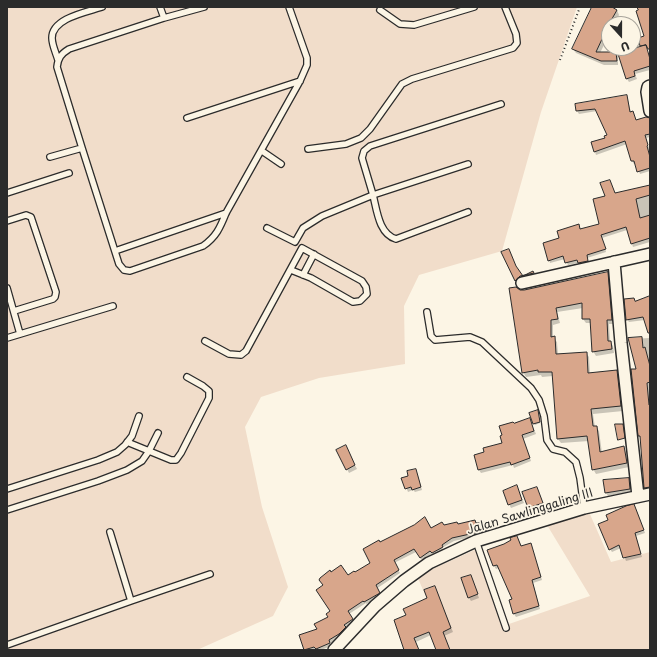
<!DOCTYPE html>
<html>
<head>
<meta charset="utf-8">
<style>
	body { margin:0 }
	#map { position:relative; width:657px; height:657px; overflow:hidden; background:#fcf5e5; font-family:"Playpen Sans",sans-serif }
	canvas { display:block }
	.frame { position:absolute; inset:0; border:8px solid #2b2b2b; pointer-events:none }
	.north { position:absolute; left:601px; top:16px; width:40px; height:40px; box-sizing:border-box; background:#fcf5e5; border:1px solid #a8a49b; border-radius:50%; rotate:159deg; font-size:11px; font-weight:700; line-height:16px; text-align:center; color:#2b2b2b }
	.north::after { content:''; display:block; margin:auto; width:14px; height:18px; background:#2b2b2b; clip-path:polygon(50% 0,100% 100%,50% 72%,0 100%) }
</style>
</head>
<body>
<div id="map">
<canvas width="657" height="657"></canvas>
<div class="frame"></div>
<div class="north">U</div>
</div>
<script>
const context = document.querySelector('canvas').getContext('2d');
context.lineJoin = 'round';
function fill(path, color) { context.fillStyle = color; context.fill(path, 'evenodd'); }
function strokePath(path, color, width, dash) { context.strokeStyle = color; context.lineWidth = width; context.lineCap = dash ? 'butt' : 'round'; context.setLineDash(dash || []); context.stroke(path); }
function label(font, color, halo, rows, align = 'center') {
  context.font = font + ' "Playpen Sans",sans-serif'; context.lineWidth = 3.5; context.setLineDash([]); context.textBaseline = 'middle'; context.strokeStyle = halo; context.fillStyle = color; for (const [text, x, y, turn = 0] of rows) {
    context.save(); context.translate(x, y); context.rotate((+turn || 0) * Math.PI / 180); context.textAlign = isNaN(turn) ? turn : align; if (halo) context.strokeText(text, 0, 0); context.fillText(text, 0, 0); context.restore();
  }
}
const built = new Path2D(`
	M7 7H577L541 112 502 251 419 275 404 306 405 364 319 378 261 397 245 427 262 507 288 587 273 616 197 650H7Z
	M589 512 611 562 650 552V650H449L417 576 479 548 509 624 590 596 547 525Z`);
const shadow = new Path2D(`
	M593 7H610L617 10 619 15 615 24H609V35L600 53H616L618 55V65H604L576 53 573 49Z
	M647 50 650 58V70L635 74 637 79 629 82 627 79Z
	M627 96 631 113 633 112 636 121 650 119V137L646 138 650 151V171L640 174 636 163 634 164 632 161 627 144 596 155 592 143 606 139 608 136 597 111 579 114 577 111Z
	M650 186V242L633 247 627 230 602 238 606 252 587 258 589 264 580 266 578 263 568 265 565 259 550 263 549 260 560 239 579 225 581 230 600 225 615 194Z
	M502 253 517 268 523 277 533 272 534 276 517 283Z
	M607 273 610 277 614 324H609L610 342 613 346 614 353 596 356 593 351 592 323H586L583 319V308L557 312 560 323 553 325V338L557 342 558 354 586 353 589 357 590 374 616 371 619 376 623 411 593 414 595 427H596L599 431 602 453 624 447 626 452 629 467 596 474 593 469 589 441 561 443 558 439 553 376 542 377 541 375 526 377 523 372 519 290 524 291Z
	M650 297V335L645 320 629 322 627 319 635 302Z
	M650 338V490L647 491 645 488 641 439 639 436 637 370 629 339Z
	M538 412 540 423 535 425 534 424Z
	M531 422 536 434 523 439 531 461 514 468 513 465 481 473 479 470 485 453 504 444 513 425Z
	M347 450 357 469 349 473 347 469Z
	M417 473 422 490 415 492 413 490 408 492 403 479Z
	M628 479 630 483 631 492 608 496 606 493Z
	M518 490 524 503 511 508 509 504Z
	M537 490 543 504 529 509 523 493Z
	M636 509 645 533 636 536 642 557 626 561 621 548 612 552 610 549Z
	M487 523 489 533 454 541 442 548 444 550 434 556 433 553 422 560 416 552 394 563 400 573 376 589 380 596 366 604V603L349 614 354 622 345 628 347 631 341 637 330 643 331 646 321 650H305L301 635 318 630 329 618 347 577 372 564 380 544 444 526Z
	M517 537 522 547 532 548 542 580 533 583 540 609 516 617 514 614 513 600 499 568 496 569 494 566 489 550 504 545Z
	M472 579 479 598 471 601 469 598Z
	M436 590 453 632 444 636 450 650H437L431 635 416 642 419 650H405L407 616 428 599Z`);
const building = new Path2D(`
	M592 7H612L617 10 609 24 596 52H616L617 61H601L572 49Z
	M637 7H650V49H648L646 45 640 46 638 38 644 36 636 11 638 10Z
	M646 45 650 59V66L634 71 635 76 626 79 618 54Z
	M627 95 630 112 633 111 636 120 646 117 650 118V134L645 135 648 145 647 146 650 157V168L637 172 634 161H631L625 141 594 152 591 142 605 138 604 136 607 135 595 109 576 111 575 104Z
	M610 180 615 193 650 185V195L636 199 640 218 650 215V238L631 244 626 227 601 235 606 249 587 255 588 261 578 263 577 260 565 263 563 256 548 261 543 243 559 238 557 231 579 224 580 229 599 224 593 199 605 196 600 183Z
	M509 249 516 266 523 276 533 271 534 273 520 276 515 281 501 252Z
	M608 272 612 320H607L608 341H611L612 349 592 352 590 319H582V303L556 308 558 319 551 320V337L555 336 556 354 587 352 588 373 617 370 621 406 591 409 593 426H597L600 452 624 446 627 463 592 470 587 436 557 439 552 372H538V370L522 373 509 288 516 287 520 290H524Z
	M650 296V333H648L643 317 626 320 624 299 634 298 635 301Z
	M642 337 643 348 645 347 650 366V382L647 383 649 405H650V487L644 488 640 436H638L631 369H636L628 338Z
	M538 410 540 422 533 424 529 413Z
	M530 418 534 431 522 435 530 458 511 465 510 462 478 470 474 455 484 452 483 448 502 443 500 436 502 435 499 426 513 422 514 423Z
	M615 424H623L625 438 618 440Z
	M346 445 355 465 346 470 336 450Z
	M416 469 421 487 412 490 411 487 405 489 401 478 408 476 407 471Z
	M629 478 630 489 605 493 603 480Z
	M517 485 522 500 508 505 503 491Z
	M537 487 543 503 528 508 522 492Z
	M634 504 644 530 635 533 641 554 623 558 619 545 609 550 598 524 608 520 606 515 626 506Z
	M425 517 431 528 442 522 444 525 457 522 458 524 475 520 476 523 488 522V530L452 538 442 545 443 547 432 553 430 551 420 558 414 549 394 560 399 570 376 585 380 593 364 602 363 601 348 611 353 619 344 625 346 627 339 634 329 640 330 643 316 649 314 647 304 650 299 635 317 629 314 624 328 617 326 614 330 611 316 590 323 585 319 580 320 578 330 570 331 572 341 565 348 575 354 571 355 572 370 563 363 549 379 540 380 542 414 525Z
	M517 536 521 546 531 543 541 577 532 580 539 606 513 614 509 600 512 599 497 565 493 566 487 550 504 544 511 540 510 538Z
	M471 575 478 594 468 598 461 578Z
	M435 586 451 628 443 632 450 650H436L429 632 414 638 419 650H404L394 620 406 615 403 609 427 598 424 590Z`);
const path = new Path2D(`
	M560 60 580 7`);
const lane = new Path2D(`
	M160 7 164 18
	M204 7 164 18 69 49C61 54 58 58 57 67L82 148 119 264 124 270 130 271 203 246C216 237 220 228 226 213L300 81 307 65V58L289 7
	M380 10 400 24 414 25 474 7
	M58 60C56 53 52 45 52 38 52 18 87 12 102 7
	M187 118 300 81
	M308 149 346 144 361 138 370 129 402 84 412 79 513 48 517 43 516 34 505 7
	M262 151 281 164
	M50 157 82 148
	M468 164 373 195C377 211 379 234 396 239L468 212
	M7 193 69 173
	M7 221 26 215 31 217 56 292 55 297 53 299 14 311
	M267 228 295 242 303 228 322 216 373 195 362 158 364 151 370 146 501 104
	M115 251 226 213
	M303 275 314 254
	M7 288 20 334
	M427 312 431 336 435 340 470 337 482 342 531 388 539 400 544 416 547 440 553 449 565 452 576 462 580 478 584 508
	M7 338 113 306
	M205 341 229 354 241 355 246 351 302 248 362 281 366 287 367 294 360 301 353 302 311 278 291 270
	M127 442 171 460H176L181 453 209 398V391L203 386 187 377
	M7 489 98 460 117 452 125 445 132 436 139 416
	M7 510 98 481 127 470 142 461 149 451 158 433
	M476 541 506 628
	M131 601 210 574
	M7 645 131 601 110 532`);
const street = new Path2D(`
	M650 86 648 87 647 92 650 111
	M614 262 621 343 638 496
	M522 283 650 254
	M334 650 375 606 404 581 429 563 476 541 584 508 650 494`);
const streetNames = [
	["Jalan Sawlinggaling III",530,512,-17]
];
fill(built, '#f1ddca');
fill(shadow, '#0003');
fill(building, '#d8a68b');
strokePath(building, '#2b2b2b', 1);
strokePath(lane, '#2b2b2b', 8);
strokePath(street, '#2b2b2b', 14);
strokePath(path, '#2b2b2b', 2, [1, 3]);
strokePath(lane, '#fcf5e5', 5.5);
strokePath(street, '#fcf5e5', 11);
label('12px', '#2b2b2b', '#fcf5e5', streetNames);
</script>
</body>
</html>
